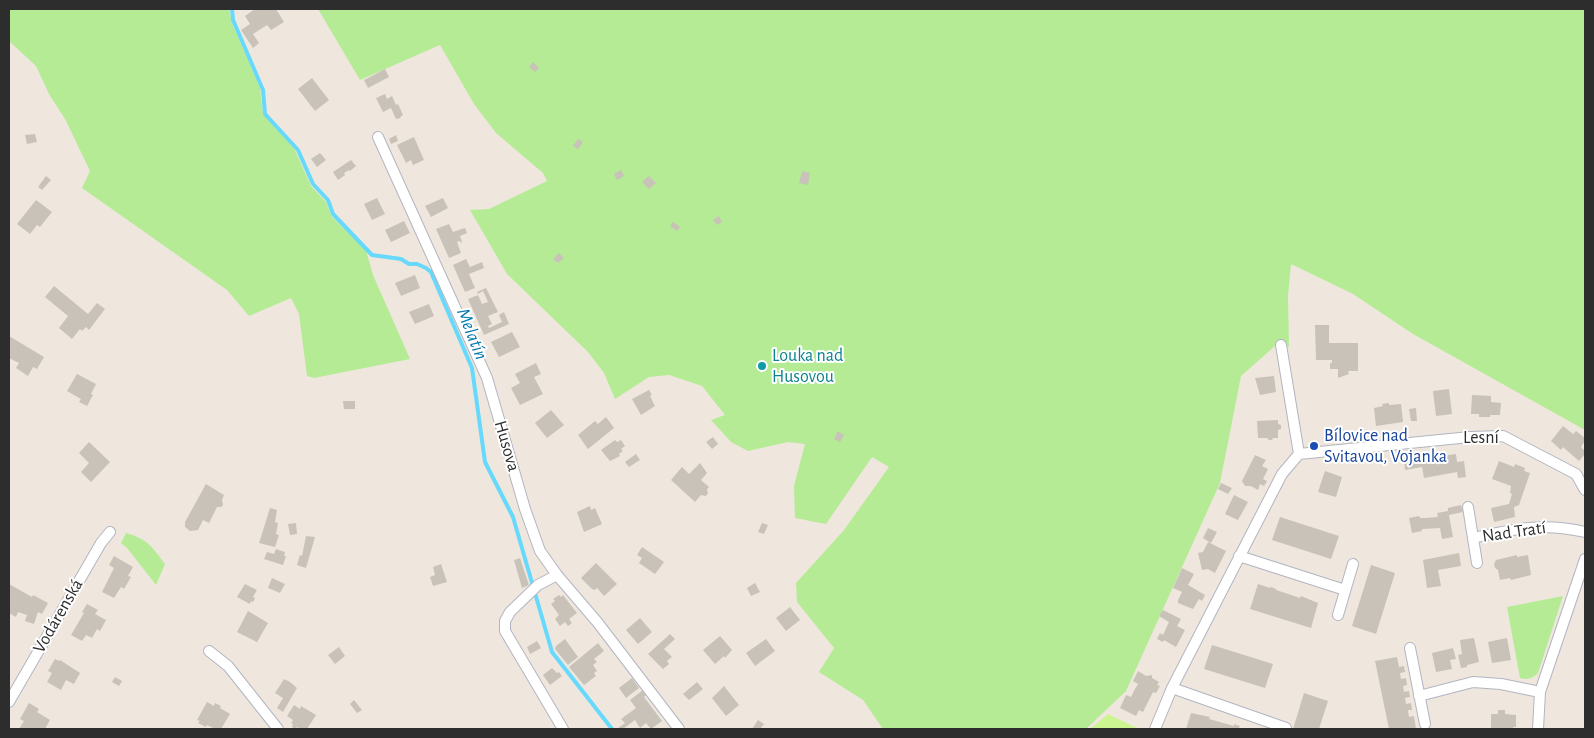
<!DOCTYPE html>
<html>
<head>
<meta charset="utf-8">
<style>
	body { margin:0 }
	#map { position:relative; width:1594px; height:738px; overflow:hidden; background:#efe7de; font-family:"Alegreya Sans",sans-serif }
	canvas { display:block }
	.frame { position:absolute; inset:0; border:10px solid #2d2d2d; pointer-events:none }
</style>
</head>
<body>
<div id="map">
<canvas width="1594" height="738"></canvas>
<div class="frame"></div>
</div>
<script>
const context = document.querySelector('canvas').getContext('2d');
context.lineJoin = 'round';
function fill(path, color) { context.fillStyle = color; context.fill(path, 'evenodd'); }
function strokePath(path, color, width, dash) { context.strokeStyle = color; context.lineWidth = width; context.lineCap = dash ? 'butt' : 'round'; context.setLineDash(dash || []); context.stroke(path); }
function label(font, color, halo, rows, align = 'center') {
  context.font = font + ' "Alegreya Sans",sans-serif'; context.lineWidth = 4; context.setLineDash([]); context.textBaseline = 'middle'; context.strokeStyle = halo; context.fillStyle = color; for (const [text, x, y, turn = 0] of rows) {
    context.save(); context.translate(x, y); context.rotate((+turn || 0) * Math.PI / 180); context.textAlign = isNaN(turn) ? turn : align; if (halo) context.strokeText(text, 0, 0); context.fillText(text, 0, 0); context.restore();
  }
}
const green = new Path2D(`
	M9 9H229L232 23 260 88 263 114 294 148 311 186 326 202 332 217 366 250 373 275 410 359 314 378 307 376 299 314 291 298 249 316 227 290 82 188 90 171 65 119 49 94 36 66 9 41Z
	M318 9H1585V430L1413 334 1353 294 1291 264 1288 296 1289 347 1276 345 1241 376 1220 483 1126 691 1086 729H883L863 700 819 672 834 648 797 602 796 583 844 530 889 467 872 457 826 524 795 518 794 486 805 444 788 442 748 451 731 442 711 420 725 415 702 386 669 375 649 377 615 399 604 373 588 352 507 274 470 210 489 209 547 181 543 173 496 133 474 104 440 45 360 80Z
	M126 533C148 539 152 547 165 564L156 585 127 548 121 543Z
	M1563 596 1538 673C1532 679 1528 680 1520 678L1507 607Z`);
const pitch = new Path2D(`
	M1108 714 1139 729H1090Z`);
const stream = new Path2D(`
	M232 9 233 20 263 90 265 114 298 150 313 184 328 200 333 214 372 255 401 259 409 264H417L426 268 431 272 472 368 485 462 513 517 552 652 612 729`);
const building = new Path2D(`
	M255 9H276L284 22 271 30 267 25 253 34 259 43 253 48 241 30 250 24 245 16Z
	M533 62 539 68 535 72 529 67Z
	M385 69 389 77 368 88 364 80Z
	M312 78 329 100 315 111 298 89Z
	M385 94 387 99 392 96 396 105 398 104 403 115 400 117 401 118 396 119 391 108 383 112 376 98Z
	M35 134 37 142 27 144 25 135Z
	M396 135 398 141 391 144 389 139Z
	M414 137 424 160 413 165 411 160 406 163 397 145Z
	M578 139 583 142 578 149 573 146Z
	M320 153 326 160 317 167 311 159Z
	M351 160 356 166 350 171 349 170 344 173 345 175 338 180 333 172Z
	M621 170 624 176 617 180 614 174Z
	M802 171 810 173 808 185 799 183Z
	M46 176 51 180 42 190 38 187Z
	M649 176 656 183 649 189 642 182Z
	M377 198 385 214 372 220 364 204Z
	M443 198 448 208 431 217 425 206Z
	M36 200 52 212 40 227 37 225 30 234 17 224Z
	M719 216 722 222 717 225 713 220Z
	M404 221 410 233 391 242 385 230Z
	M673 222 680 227 677 231 670 226Z
	M449 224 453 232 465 228 467 233 460 236 462 242 461 243 460 241 457 242 461 253 449 258 436 229Z
	M559 253 564 258 558 263 553 259Z
	M466 259 470 267 482 262 484 268 469 274 475 288 465 292 453 265Z
	M415 275 420 288 401 296 395 283Z
	M54 286 88 314 97 303 105 309 89 330 86 327 82 331 80 329 72 339 59 328 68 316 45 297Z
	M486 288 498 312 488 316 492 324 488 326 489 328 502 322 499 315 504 312 509 324 484 335 468 299 478 295 482 304 488 302 483 291 478 294 477 292Z
	M429 304 434 316 415 324 409 312Z
	M1315 325H1329V343H1358V371H1348L1349 374 1338 378V369H1330V363H1332V360H1316Z
	M512 332 520 347 499 357 491 342Z
	M9 336 44 357 37 369 33 367 28 376 16 368 19 363 9 358Z
	M536 363 541 374 534 377 543 394 520 405 511 388 520 383 515 374Z
	M77 374 96 384 91 394 93 395 87 406 79 402 81 399 67 391Z
	M1274 376 1276 392 1260 395 1255 378Z
	M1449 389 1452 414 1436 416 1433 391Z
	M649 390 652 395 650 396 655 406 641 415 632 399Z
	M1472 395 1491 396V402L1501 403 1500 415H1490V417H1479V414H1471Z
	M343 401H355V409H344Z
	M1389 403V405L1401 404 1403 422 1376 426 1374 408 1383 406 1382 404Z
	M1416 408 1417 421H1411L1409 409Z
	M551 410 564 425 547 438 535 423Z
	M606 417 614 428 588 449 578 435 595 421 598 424Z
	M1278 420V424L1281 425V429L1278 430V438H1273L1272 440H1269L1267 438H1258L1257 421Z
	M1563 426 1573 434 1576 431 1585 438V441L1581 447 1585 451V454L1579 461 1563 447 1561 450 1551 441Z
	M838 431 844 435 840 442 834 439Z
	M713 437 718 444 712 449 706 442Z
	M615 440 617 442 621 440 625 446 621 449 623 451 619 454 620 456 610 461 601 450Z
	M89 442 110 462 91 482 81 472 89 463 79 453Z
	M636 454 640 460 629 467 625 462Z
	M1456 454 1457 462 1464 461 1466 477 1458 478 1457 472 1424 478 1422 467 1405 470 1404 458 1422 455V459Z
	M1255 455 1266 460 1262 466 1268 469 1263 479 1267 481 1264 486 1260 484 1258 490 1251 486H1245L1242 481Z
	M1499 461 1514 467 1515 464 1525 468 1524 471 1530 473 1519 505 1514 507 1515 517 1494 522 1491 508 1509 504 1512 494 1510 493 1511 486 1492 479Z
	M700 463 707 473 701 480 709 487 707 489 708 493 706 496 701 495 695 502 671 480 682 467 689 474Z
	M1325 471 1342 477 1336 497 1318 492Z
	M1221 483 1232 488 1228 494 1218 489Z
	M206 484 224 495 222 500 223 505 221 507H217L209 523 203 520 198 530 190 531 185 527V522Z
	M1234 495 1248 502 1238 520 1225 514Z
	M1461 505 1463 512 1449 515 1453 537 1442 539 1440 528 1422 529V531L1412 533 1409 518 1419 516 1420 518H1426L1438 517 1437 513 1448 511V508Z
	M590 506 591 510 595 508 602 524 584 532 577 512Z
	M270 508 277 510 275 522 278 523 276 534 279 535 275 547 259 543Z
	M1280 517 1339 536 1331 559 1272 540Z
	M296 523 297 534 290 535 288 524Z
	M762 523 768 525 764 534 758 532Z
	M1208 528 1217 532 1211 543 1203 538Z
	M306 536 315 537 306 568 297 565 300 555 302 556Z
	M1208 542 1226 551 1215 573 1208 569 1202 570 1198 553 1203 552Z
	M642 547 664 562 655 574 639 563 642 558 637 555Z
	M276 549 285 552 284 556H286L283 565 264 559 267 552 274 554Z
	M1459 553 1461 566 1438 570 1441 586 1427 588 1423 560Z
	M1517 555V557L1528 555 1531 575 1511 580 1510 578 1500 580 1498 570 1495 568 1494 564 1496 560Z
	M114 556 133 567 128 576 131 577 124 589 121 587 114 598 102 592 114 568 109 565Z
	M520 558 529 585 522 588 514 560Z
	M596 563 617 584 604 596 597 588 595 590 592 589 581 578Z
	M441 564 447 582 433 586 430 577 435 575 433 567Z
	M1371 565 1395 573 1376 634 1352 626Z
	M1182 568 1194 574 1188 585 1205 595 1202 601 1199 599 1193 609 1178 603V600L1182 592 1173 588Z
	M272 578 285 584 280 593 268 588Z
	M755 583 760 592 751 596 747 588Z
	M9 584 32 597 33 595 48 603 42 614 38 612 34 624 25 621 27 615 18 612 16 617 9 613Z
	M245 584 257 590 253 597 255 598 253 602 251 601 250 604 237 597Z
	M1258 584 1270 588 1271 587 1276 589V590L1300 598 1301 596 1318 603 1311 628 1250 609Z
	M559 595 561 597 563 595 577 613 569 619 572 623 568 626 565 622 560 626 555 619 559 615 551 604 555 601 553 599Z
	M87 604 98 610 95 614 106 620 100 631 97 629 92 638 86 635 82 641 71 635 84 613 82 612Z
	M790 607 800 620 786 631 776 618Z
	M1163 610 1181 619 1177 626 1185 630 1176 647 1164 640 1163 642 1157 639 1160 633 1163 635 1169 622 1159 616Z
	M248 611 268 623 257 642 237 632Z
	M640 618 652 632 638 644 626 630Z
	M670 634 675 639 664 649 672 657 667 661 669 664 663 669 648 654Z
	M720 636 732 650 725 658 724 656 715 664 703 650Z
	M1474 638 1479 662 1467 665V667L1461 668 1458 655 1462 654 1460 640Z
	M1507 638 1511 660 1492 663 1488 642Z
	M565 639 578 657 568 665 555 649 556 646Z
	M766 639 775 651 755 666 746 653Z
	M537 641 541 648 530 654 527 647Z
	M598 643 604 651 594 659 597 662 593 665 597 671 594 673 596 676 584 685 569 667Z
	M1212 645 1273 664 1265 688 1204 669Z
	M339 647 345 656 335 664 328 655Z
	M1453 648 1456 659 1450 660 1452 669 1436 672 1432 653Z
	M1397 657 1399 667 1404 666 1405 672 1400 673 1401 679 1406 678 1407 685 1403 686 1404 692 1409 691 1410 697 1405 698 1406 704 1411 703 1412 710H1408L1409 717 1414 716 1416 729H1389L1375 661Z
	M55 659 59 661 60 660 80 673 74 684 66 680 61 690 47 682 52 673 48 671Z
	M552 668 557 673 559 672 562 676 550 685 543 675Z
	M1138 671 1146 676 1152 675V678L1159 682 1157 685 1160 686 1156 693 1153 692 1143 712 1139 710 1136 716 1120 708 1126 695 1131 697 1135 689 1138 684 1133 681Z
	M115 677 122 681 119 686 112 682Z
	M632 678 639 688 626 698 619 688Z
	M284 679 290 682 297 688 283 712 277 708 283 698 275 693Z
	M697 682 703 689 689 700 683 694Z
	M724 686 739 705 726 716 712 698Z
	M643 690 646 695 644 697 662 721 651 729 646 723 640 728 635 720 623 729H619L618 728 625 723 621 719 636 708 630 700Z
	M1304 693 1328 701 1319 729H1293Z
	M354 700 362 710 357 713 350 704Z
	M207 702 214 706 215 703 221 706 220 708 230 714 221 729H215L207 725 206 727 198 723 200 721 197 720Z
	M29 703 39 709 37 712 50 720 45 729H19L24 721 20 719Z
	M294 705 300 709 301 706 316 715 307 729H301L297 727 296 729 292 727 293 724 291 723 293 720 287 716Z
	M1498 710H1505V714L1516 715V727H1513V729H1491V714H1498Z
	M1191 713 1210 717 1209 719 1234 726V724L1240 726 1239 728 1242 729H1186Z
	M758 720 764 724 760 729H752Z`);
const minor = new Path2D(`
	M378 137 487 378 525 509 540 551 557 575 598 623 679 729
	M1281 345 1299 454
	M1468 507 1477 563
	M1473 538C1513 529 1544 522 1585 532
	M1239 556 1345 590
	M557 575 538 585 510 612 505 621V631L563 729
	M1338 615 1353 564
	M1410 648 1425 724
	M209 651 228 666 278 729
	M1172 688 1286 728
	M1419 696 1473 682 1501 684 1540 692
	M9 702 101 543 110 532
	M1155 729 1172 688 1282 474 1299 454 1470 437 1503 436 1576 474 1585 490
	M1538 729 1540 692 1585 559`);
const markers = [
	[762,366,5,"#0f9aa8"],
	[1314,446,5,"#1a4fb4"]
];
const cultureNames = [
	["Louka nad",772,356],
	["Husovou",772,377]
];
const transitNames = [
	["Bílovice nad",1324,436],
	["Svitavou, Vojanka",1324,457]
];
const streetNames = [
	["Lesní",1481,438],
	["Husova",507,446,74],
	["Nad Tratí",1514,532,-8],
	["Vodárenská",58,616,-60]
];
const waterNames = [
	["Melatín",472,334,68]
];
fill(green, '#b5eb95');
fill(pitch, '#ccf490');
strokePath(stream, '#66d9fc', 4);
fill(building, '#c8c2b9');
strokePath(minor, '#b2b5c1', 12);
strokePath(minor, '#fff', 10);
for (const [x, y, r, color] of markers) { const dot = new Path2D(); dot.arc(x, y, r, 0, 2 * Math.PI); context.fillStyle = color; context.fill(dot); strokePath(dot, '#fff', 2); }
label('18px', '#0d838f', '#fff', cultureNames, 'left');
label('18px', '#164399', '#fff', transitNames, 'left');
label('18px', '#2d2d2d', '#fff', streetNames);
label('italic 19px', '#0077ad', '#fff', waterNames);
</script>
</body>
</html>
